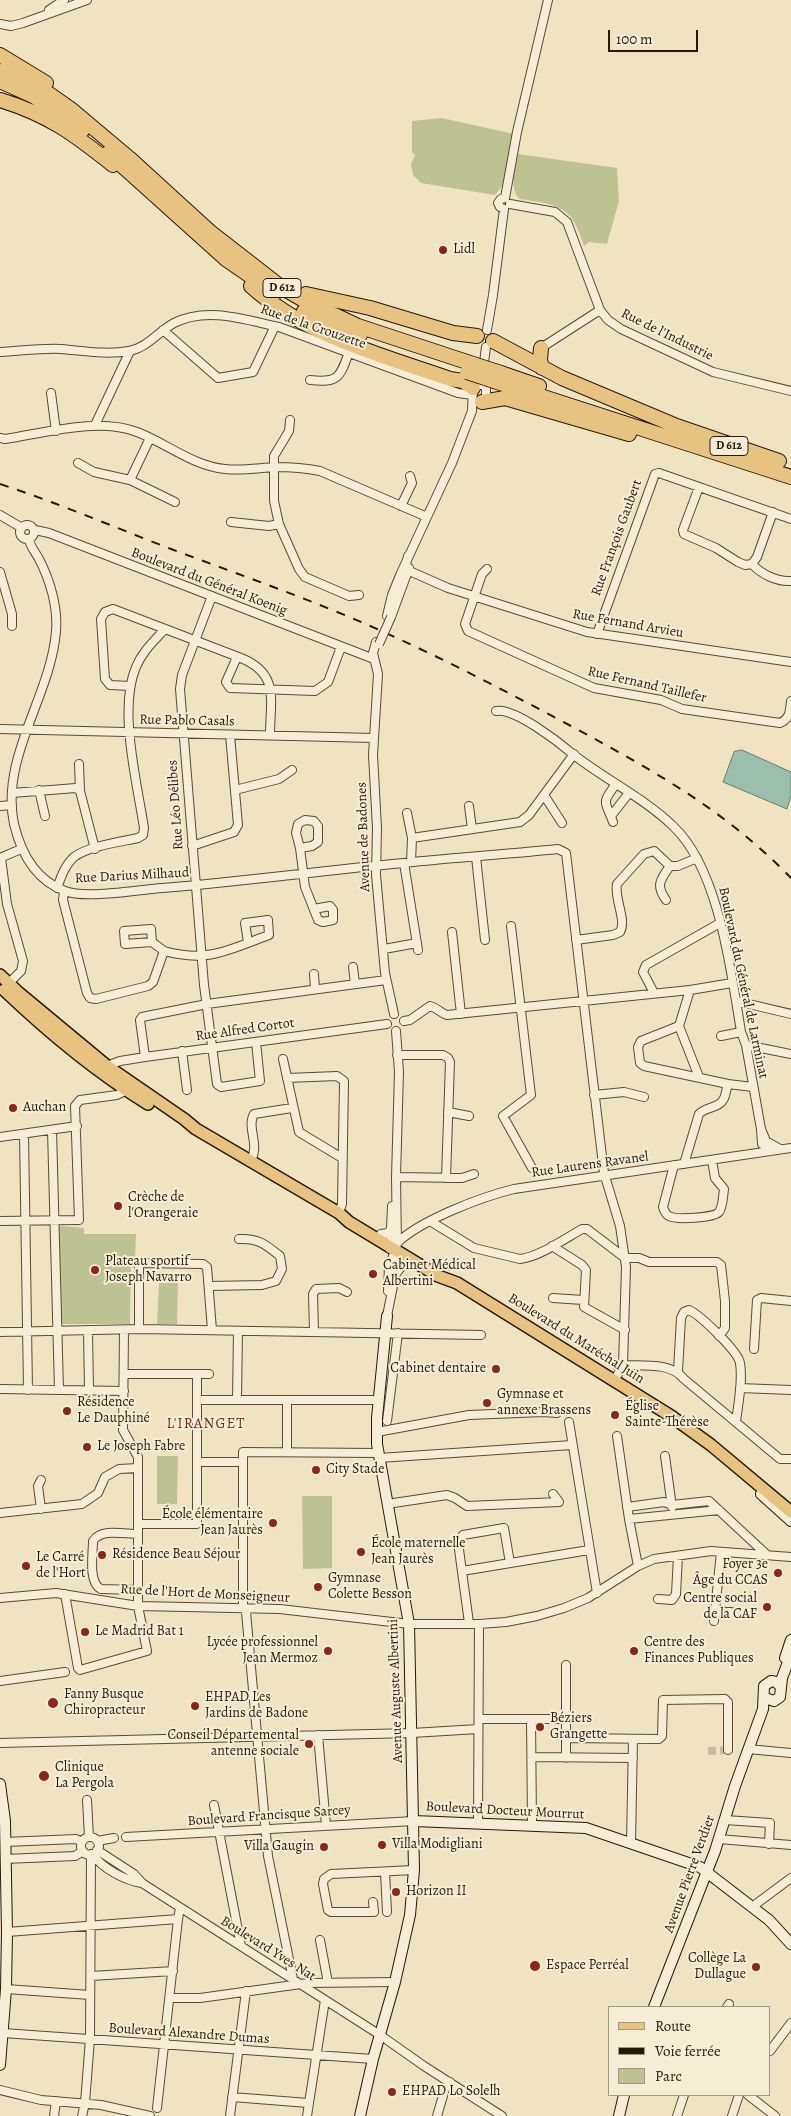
<!DOCTYPE html>
<html>
<head>
<meta charset="utf-8">
<style>
	body { margin:0 }
	#map { position:relative; width:791px; height:2116px; overflow:hidden; background:#efe3c0; font-family:Alegreya,serif }
	canvas { display:block }
	.legend { position:absolute; left:608px; top:2006px; width:162px; height:90px; box-sizing:border-box; background:#f5edd6; border:1px solid #a39884; margin:0; padding:6px 9px; list-style:none; font-size:15px; color:#27190a }
	.legend li { display:flex; align-items:center; gap:10px; height:25px }
	.legend b { width:25px; border:1px solid #a39884 }
	.scale { position:absolute; left:608px; top:30px; width:90px; height:22px; box-sizing:border-box; border:2px solid #27190a; border-top:0; padding-left:6px; font-size:15px; line-height:18px; white-space:nowrap; color:#27190a; -webkit-text-stroke:4px #f5edd6; paint-order:stroke }
</style>
</head>
<body>
<div id="map">
<canvas width="791" height="2116"></canvas>
<ul class="legend">
<li><b style="height:6px;background:#e8c280"></b>Route</li>
<li><b style="height:6px;background:#27190a"></b>Voie ferrée</li>
<li><b style="height:14px;background:#bdc390"></b>Parc</li>
</ul>
<div class="scale">100 m</div>
</div>
<script>
const context = document.querySelector('canvas').getContext('2d');
context.lineJoin = 'round';
function fill(path, color) { context.fillStyle = color; context.fill(path, 'evenodd'); }
function strokePath(path, color, width, dash) { context.strokeStyle = color; context.lineWidth = width; context.lineCap = dash ? 'butt' : 'round'; context.setLineDash(dash || []); context.stroke(path); }
function label(font, color, halo, rows, align = 'center') {
  context.font = font + ' Alegreya,serif'; context.lineWidth = 4; context.setLineDash([]); context.textBaseline = 'middle'; context.strokeStyle = halo; context.fillStyle = color; for (const [text, x, y, turn = 0] of rows) {
    context.save(); context.translate(x, y); context.rotate((+turn || 0) * Math.PI / 180); context.textAlign = isNaN(turn) ? turn : align; if (halo) context.strokeText(text, 0, 0); context.fillText(text, 0, 0); context.restore();
  }
}
const green = new Path2D(`
	M442 118 514 134 502 186 495 195 421 183 413 175 411 164 415 155 412 152V121Z
	M518 154 617 168 619 201 607 244 589 242 584 246C581 238 578 228 573 220 562 203 538 202 520 199 508 189 516 167 518 154Z
	M59 1226 84 1228V1234H136L135 1260H131L130 1324H60Z
	M159 1283H178L177 1324H157Z
	M157 1456H178L177 1504H157Z
	M302 1496H332V1568L303 1569Z`);
const water = new Path2D(`
	M742 750 791 772V795L787 809 723 782 734 752Z`);
const streetTunnel = new Path2D(`
	M708 1751 728 1750`);
const street = new Path2D(`
	M49 10 64 0
	M0 24 11 26 23 23 87 0
	M505 198 517 132 548 0
	M510 204 555 212 567 222 600 310 608 320 621 329 713 372 791 391
	M504 209 500 207 498 203 501 199 505 198
	M163 330 218 378 253 372 275 326
	M487 330 493 295 504 209
	M541 348 600 310
	M0 352C20 351 41 348 61 349 84 351 107 355 129 351 147 348 159 331 174 323 207 306 246 320 279 327L458 393 472 395
	M483 370 486 347
	M310 380C338 383 340 378 349 352
	M481 384 486 387V397L483 402
	M51 393 56 431
	M290 420 289 431 274 456V501L279 524 299 569 305 577 349 596 359 595
	M95 425 130 351
	M0 438 5 439C45 433 98 417 137 432 166 443 193 466 225 469 241 471 258 468 275 467 290 467 305 468 320 471L427 517
	M78 463 94 472 130 480 175 502
	M130 480 150 438
	M699 487 683 530 684 534 716 548 738 562 745 565 752 564
	M401 506 412 483 410 476
	M0 515 22 528
	M231 522 269 526 279 524
	M20 532a7 7 0 1 1 14 0a7 7 0 1 1-14 0Z
	M35 530 49 533 374 659
	M29 539C30 547 35 551 39 559 50 580 58 607 56 631 51 696 0 757 14 824 21 853 35 880 65 891 85 899 138 890 162 888 246 881 329 870 413 862 461 857 510 854 558 849L566 853 604 1173 620 1226 626 1267 623 1365 614 1381
	M408 556 405 569 448 588 587 632 791 662
	M752 564 757 557 773 512
	M752 564C761 574 777 582 791 581
	M487 569 482 574 465 624 468 631 594 688 661 700 682 709 780 723C790 719 790 711 791 701
	M0 572 12 614V626
	M212 596 182 675 180 689 204 985 217 1084 221 1087 260 1081 256 1042
	M387 616 392 595 401 573 452 463 472 411 473 388 481 384
	M391 617 409 568
	M597 634 655 474 659 473 791 519
	M376 642 373 653 378 674 373 755 377 828 376 875 385 973 394 1014
	M237 657 226 682 230 688 315 691 328 682 341 647
	M130 686 110 685 105 679 101 619 105 612 113 609 241 658C280 674 270 700 270 735
	M496 711C514 707 560 743 574 755 606 780 644 798 673 826 719 869 731 971 741 1032L746 1045 761 1129
	M0 729 374 738
	M79 764 80 791
	M39 790 45 816
	M235 790 279 779 292 770
	M12 793 76 788 80 791 95 849
	M544 795 562 823
	M0 806 12 805
	M469 806 472 829
	M407 813 412 838 411 862
	M611 816 629 793
	M613 822C605 800 601 804 616 784
	M412 838 520 822 529 815 574 754
	M192 846 234 832 238 825 230 735
	M300 848 296 833 298 824 305 820 314 821 318 826V842L312 846 300 848 305 887 318 920 323 922 333 920V910L330 906 314 909
	M476 857 485 940
	M0 858 21 849
	M1 858 7 904 23 961 21 971 9 983
	M404 863 418 950
	M57 888C61 877 65 865 74 857 89 846 120 842 138 838L143 835 144 828C137 782 118 709 136 667 142 652 154 641 164 630
	M64 891 63 900 87 993 90 998 96 999 148 986 153 982 164 951C208 963 228 950 269 935L268 920 245 923 248 942
	M666 900C655 885 661 879 670 866
	M511 926 531 1095 503 1116 532 1168
	M452 932 461 1014
	M576 940 613 935 620 932C627 920 614 899 617 884L644 854 654 851 670 866H678L697 858
	M152 942 125 944 124 931 151 929 152 942 164 951
	M384 949 417 943
	M353 967 355 984
	M314 974 315 989
	M690 990 679 1026 641 1041 638 1047 640 1063 644 1066 728 1084 753 1087
	M654 993 643 972 646 965 720 923
	M736 1001 791 1014
	M404 1021 410 1020 430 1006C438 1008 440 1013 447 1015L690 990 732 983
	M679 1026 699 1077
	M396 1031 399 1072 396 1177 397 1244
	M721 1036 741 1032
	M746 1045 791 1054
	M182 1051 187 1090
	M397 1055H443L448 1058 450 1062 446 1178
	M145 1057 140 1020 142 1017 207 1004 386 980
	M283 1059 299 1132 342 1158
	M107 1066 120 1061 145 1057 387 1024
	M287 1078 337 1076 344 1081 342 1204 339 1213
	M594 1095 624 1092 644 1097
	M448 1112 469 1116
	M52 1130 59 1390
	M24 1134 28 1390
	M0 1137 77 1126
	M770 1151 762 1144 761 1129 766 1141 780 1149
	M250 1162C261 1145 246 1128 254 1114L292 1108
	M684 1164 699 1114C705 1107 719 1108 723 1100 726 1096 726 1089 728 1084
	M674 1165 663 1207C664 1210 665 1214 669 1216 676 1220 714 1218 719 1212 723 1207 723 1195 724 1189L715 1178 712 1160
	M396 1177 462 1178 474 1174
	M0 1221 79 1220 75 1106 80 1100 117 1095 127 1090
	M430 1221 474 1248 520 1259C539 1257 566 1238 582 1229H587L625 1258
	M381 1234 388 1233 391 1229
	M397 1243C421 1220 481 1197 514 1189L791 1148
	M552 1246 582 1265 586 1270 584 1307 625 1330
	M390 1249 392 1206
	M625 1258H639L649 1262H717L721 1265 725 1301V1328L719 1336
	M389 1269 394 1253
	M396 1274C402 1264 406 1264 417 1266
	M209 1286 262 1285 276 1281 282 1269 280 1256C265 1244 258 1238 239 1239
	M388 1291 389 1265
	M553 1298 583 1300
	M387 1316 393 1286 396 1248
	M139 1329V1263L203 1264 207 1267 212 1330
	M88 1330 89 1390
	M0 1332 141 1329 481 1335
	M314 1332 313 1294 316 1289 339 1288 347 1292
	M754 1349 757 1300 761 1298 791 1301
	M623 1365C643 1366 671 1362 684 1379L780 1459H791
	M678 1371 681 1318 684 1312 689 1310C700 1315 738 1351 740 1363 743 1382 738 1404 736 1422
	M124 1374H209
	M740 1388 791 1390
	M0 1389 124 1391
	M197 1400H379
	M237 1400 238 1331
	M387 1421 398 1333
	M569 1422 597 1593
	M377 1432 469 1415 543 1412 557 1413
	M617 1436 629 1519 638 1566
	M287 1452V1401
	M665 1456 672 1507
	M379 1458 572 1445
	M197 1462H243
	M387 1504 447 1495 455 1498 467 1506 559 1502 553 1494
	M627 1507 664 1502 672 1505 709 1501 766 1554
	M41 1509 38 1486 41 1480
	M0 1513 82 1504 98 1493 105 1477 119 1469 138 1468
	M629 1519 719 1510
	M138 1524H197V1374
	M462 1571 589 1550
	M138 1590 101 1589C88 1583 93 1554 93 1541 101 1528 124 1534 138 1534
	M65 1594 78 1668 80 1670 147 1651 138 1606V1457L123 1430 124 1330
	M0 1598 56 1593 138 1606 280 1609 409 1624H479L506 1622 537 1616 564 1608 588 1598 638 1566 654 1559 711 1551 791 1557
	M658 1599 672 1600 676 1594 678 1556
	M715 1612H731
	M714 1621 721 1552
	M469 1623 458 1542 463 1535 504 1528 510 1563
	M566 1665V1738L659 1739 662 1736 663 1700 725 1699 728 1702V1750
	M0 1681 65 1672
	M479 1719H566
	M531 1719 532 1824
	M318 1735 326 1825
	M566 1738V1758
	M0 1743 412 1733 478 1729
	M748 1749 791 1753
	M532 1757 633 1758
	M87 1800 89 1837
	M214 1805 241 1946
	M725 1820 770 1823 769 1844
	M478 1822 479 1624
	M126 1837 414 1821
	M81 1846a9 9 0 1 1 18 0a9 9 0 1 1-18 0Z
	M719 1839 791 1845
	M97 1841 114 1838
	M5 1842 76 1839 82 1842
	M631 1843 633 1739
	M97 1850 134 1874 142 1883 380 2035 424 2066 502 2116
	M93 1854C101 1868 126 1881 142 1883
	M5 1859 75 1856 83 1851
	M385 1872 387 1912
	M373 1902 374 1912H331L328 1910 323 1884 324 1879 331 1874 414 1870
	M752 1907 791 1878
	M7 1932 178 1919
	M320 1940 328 1983
	M91 1976 173 1971
	M293 1979 268 1856 246 1612 243 1605V1452L378 1453
	M6 1989 90 1995
	M170 1998H200L308 1983 395 1982
	M727 2007 729 2004
	M3 2033 373 2059
	M770 2051 791 2023
	M0 2090 41 2100 101 2105 150 2116
	M748 2095 775 2116
	M232 2097 308 2103
	M157 2108 178 1919 180 1908
	M54 2116 56 2101
	M82 2116 85 2103 90 2039 91 1854
	M230 2116 246 1991
	M307 2116 325 2000
	M437 2116 445 2089 450 2082
	M677 2116 684 2095
	M732 2116 739 2095`);
const secondary = new Path2D(`
	M761 1494 791 1521
	M785 1658 791 1640
	M765 1698 774 1701 780 1697 782 1678 791 1654
	M0 1784 5 1821 7 1932 6 1989 0 2065
	M414 1821 586 1828 700 1867 769 1920 791 1944
	M654 2007 715 1851 735 1786 763 1709 764 1686 771 1681 776 1682 781 1687
	M360 2116 373 2059 395 1982 410 1915 414 1870 409 1624 377 1444V1418L387 1316
	M619 2116 624 2095`);
const primary = new Path2D(`
	M0 975 19 993 107 1066 184 1119 196 1129 339 1213 349 1222 438 1276 457 1283 671 1416 711 1445 791 1512
	M4 990C48 1032 96 1072 148 1104`);
const highway = new Path2D(`
	M0 55 46 83
	M0 71 45 91 72 110 129 158 209 231 281 287 307 302 358 326 467 362
	M0 81 35 97 82 131
	M0 100C49 115 74 134 113 165
	M108 153 227 260 275 293
	M251 286C306 336 381 355 450 379L463 381 473 388
	M306 294 370 308 453 333 477 336
	M304 311 338 327 360 335
	M493 341 562 378 674 425 779 461
	M541 348 540 360 542 368
	M501 373 539 386
	M497 382 791 477
	M482 402 505 398 629 434`);
const rail = new Path2D(`
	M0 484C58 503 114 527 171 549 230 571 289 592 347 616 423 648 498 687 571 726 654 771 725 810 791 878`);
const streetBridge = new Path2D(`
	M379 644 391 617`);
const highwayBridge = new Path2D(`
	M467 362 501 373
	M467 372 497 382`);
const markers = [
	[443,250,5,"#8f2418"],
	[13,1108,5,"#8f2418"],
	[118,1206,5,"#8f2418"],
	[95,1270,5,"#8f2418"],
	[373,1274,5,"#8f2418"],
	[496,1369,5,"#8f2418"],
	[487,1403,5,"#8f2418"],
	[67,1411,5,"#8f2418"],
	[615,1415,5,"#8f2418"],
	[87,1447,5,"#8f2418"],
	[316,1470,5,"#8f2418"],
	[273,1523,5,"#8f2418"],
	[361,1552,5,"#8f2418"],
	[102,1555,5,"#8f2418"],
	[26,1566,5,"#8f2418"],
	[778,1573,5,"#8f2418"],
	[318,1587,5,"#8f2418"],
	[767,1607,5,"#8f2418"],
	[85,1632,5,"#8f2418"],
	[328,1651,5,"#8f2418"],
	[634,1651,5,"#8f2418"],
	[53,1703,6,"#8f2418"],
	[195,1706,5,"#8f2418"],
	[540,1727,5,"#8f2418"],
	[309,1744,5,"#8f2418"],
	[44,1776,6,"#8f2418"],
	[382,1845,5,"#8f2418"],
	[324,1847,5,"#8f2418"],
	[396,1892,5,"#8f2418"],
	[535,1966,6,"#8f2418"],
	[756,1967,5,"#8f2418"],
	[392,2092,5,"#8f2418"]
];
const shields = [
	[282,288,38],
	[729,446,38]
];
const shieldNames = [
	["D 612",282,288],
	["D 612",729,446]
];
const poiNames = [
	["Lidl",453,250],
	["Auchan",23,1108],
	["Crèche de",128,1198],
	["l'Orangeraie",128,1214],
	["Plateau sportif",105,1262],
	["Joseph Navarro",105,1278],
	["Cabinet Médical",383,1266],
	["Albertini",383,1282],
	["Cabinet dentaire",486,1369,"right"],
	["Gymnase et",497,1395],
	["annexe Brassens",497,1411],
	["Résidence",77,1403],
	["Le Dauphiné",77,1419],
	["Église",625,1407],
	["Sainte-Thérèse",625,1423],
	["Le Joseph Fabre",97,1447],
	["City Stade",326,1470],
	["École élémentaire",263,1515,"right"],
	["Jean Jaurès",263,1531,"right"],
	["École maternelle",371,1544],
	["Jean Jaurès",371,1560],
	["Résidence Beau Séjour",112,1555],
	["Le Carré",36,1558],
	["de l'Hort",36,1574],
	["Foyer 3e",768,1565,"right"],
	["Âge du CCAS",768,1581,"right"],
	["Gymnase",328,1579],
	["Colette Besson",328,1595],
	["Centre social",757,1599,"right"],
	["de la CAF",757,1615,"right"],
	["Le Madrid Bat 1",95,1632],
	["Lycée professionnel",318,1643,"right"],
	["Jean Mermoz",318,1659,"right"],
	["Centre des",644,1643],
	["Finances Publiques",644,1659],
	["Fanny Busque",64,1695],
	["Chiropracteur",64,1711],
	["EHPAD Les",205,1698],
	["Jardins de Badone",205,1714],
	["Béziers",550,1719],
	["Grangette",550,1735],
	["Conseil Départemental",299,1736,"right"],
	["antenne sociale",299,1752,"right"],
	["Clinique",55,1768],
	["La Pergola",55,1784],
	["Villa Modigliani",392,1845],
	["Villa Gaugin",314,1847,"right"],
	["Horizon II",406,1892],
	["Collège La",746,1959,"right"],
	["Dullague",746,1975,"right"],
	["Espace Perréal",546,1966],
	["EHPAD Lo Solelh",402,2092]
];
const streetNames = [
	["Rue de la Crouzette",313,327,19],
	["Rue de l'Industrie",667,335,26],
	["Rue François Gaubert",617,538,-70],
	["Boulevard du Général Koenig",209,582,21],
	["Rue Fernand Arvieu",628,624,10],
	["Rue Fernand Taillefer",647,685,13],
	["Rue Pablo Casals",187,721,1],
	["Rue Léo Délibes",176,805,-94],
	["Avenue de Badones",364,837,-92],
	["Rue Darius Milhaud",132,876,-3],
	["Boulevard du Général de Larminat",743,983,78],
	["Rue Alfred Cortot",245,1030,-8],
	["Rue Laurens Ravanel",590,1165,-8],
	["Boulevard du Maréchal Juin",576,1339,32],
	["Rue de l'Hort de Monseigneur",205,1594,3],
	["Avenue Auguste Albertini",396,1691,-92],
	["Boulevard Docteur Mourrut",505,1811,3],
	["Boulevard Francisque Sarcey",269,1816,-4],
	["Avenue Pierre Verdier",690,1874,-70],
	["Boulevard Yves Nat",268,1949,32],
	["Boulevard Alexandre Dumas",189,2034,4]
];
const neighbourhoodNames = [
	["L'IRANGET",206,1424]
];
fill(green, '#bdc390');
fill(water, '#9bbfad');
strokePath(water, '#6d7d6c', 1);
strokePath(streetTunnel, '#c7bb9c', 8, [8, 4]);
strokePath(street, '#594c38', 10);
strokePath(secondary, '#27190a', 12);
strokePath(primary, '#27190a', 14);
strokePath(highway, '#27190a', 16);
strokePath(street, '#f5edd6', 8);
strokePath(secondary, '#f5edd6', 10);
strokePath(primary, '#e8c280', 11);
strokePath(highway, '#e8c280', 14);
strokePath(rail, '#27190a', 2, [9, 9]);
strokePath(streetBridge, '#594c38', 10, []);
strokePath(highwayBridge, '#27190a', 16, []);
strokePath(streetBridge, '#f5edd6', 8);
strokePath(highwayBridge, '#e8c280', 14);
for (const [x, y, r, color] of markers) { const dot = new Path2D(); dot.arc(x, y, r, 0, 2 * Math.PI); context.fillStyle = color; context.fill(dot); strokePath(dot, '#f5edd6', 2); }
for (const [x, y, w] of shields) { const box = new Path2D(); box.roundRect(x - w / 2, y - 9.5, w, 19, 4); context.fillStyle = '#f5edd6'; context.fill(box); strokePath(box, '#27190a', 1); }
label('bold 12px', '#27190a', null, shieldNames);
label('14px', '#27190a', '#f5edd6', poiNames, 'left');
label('14px', '#27190a', '#f5edd6', streetNames);
context.letterSpacing = '1px';
label('15px', '#7a1f14', '#f5edd6', neighbourhoodNames);
context.letterSpacing = '0px';
</script>
</body>
</html>
